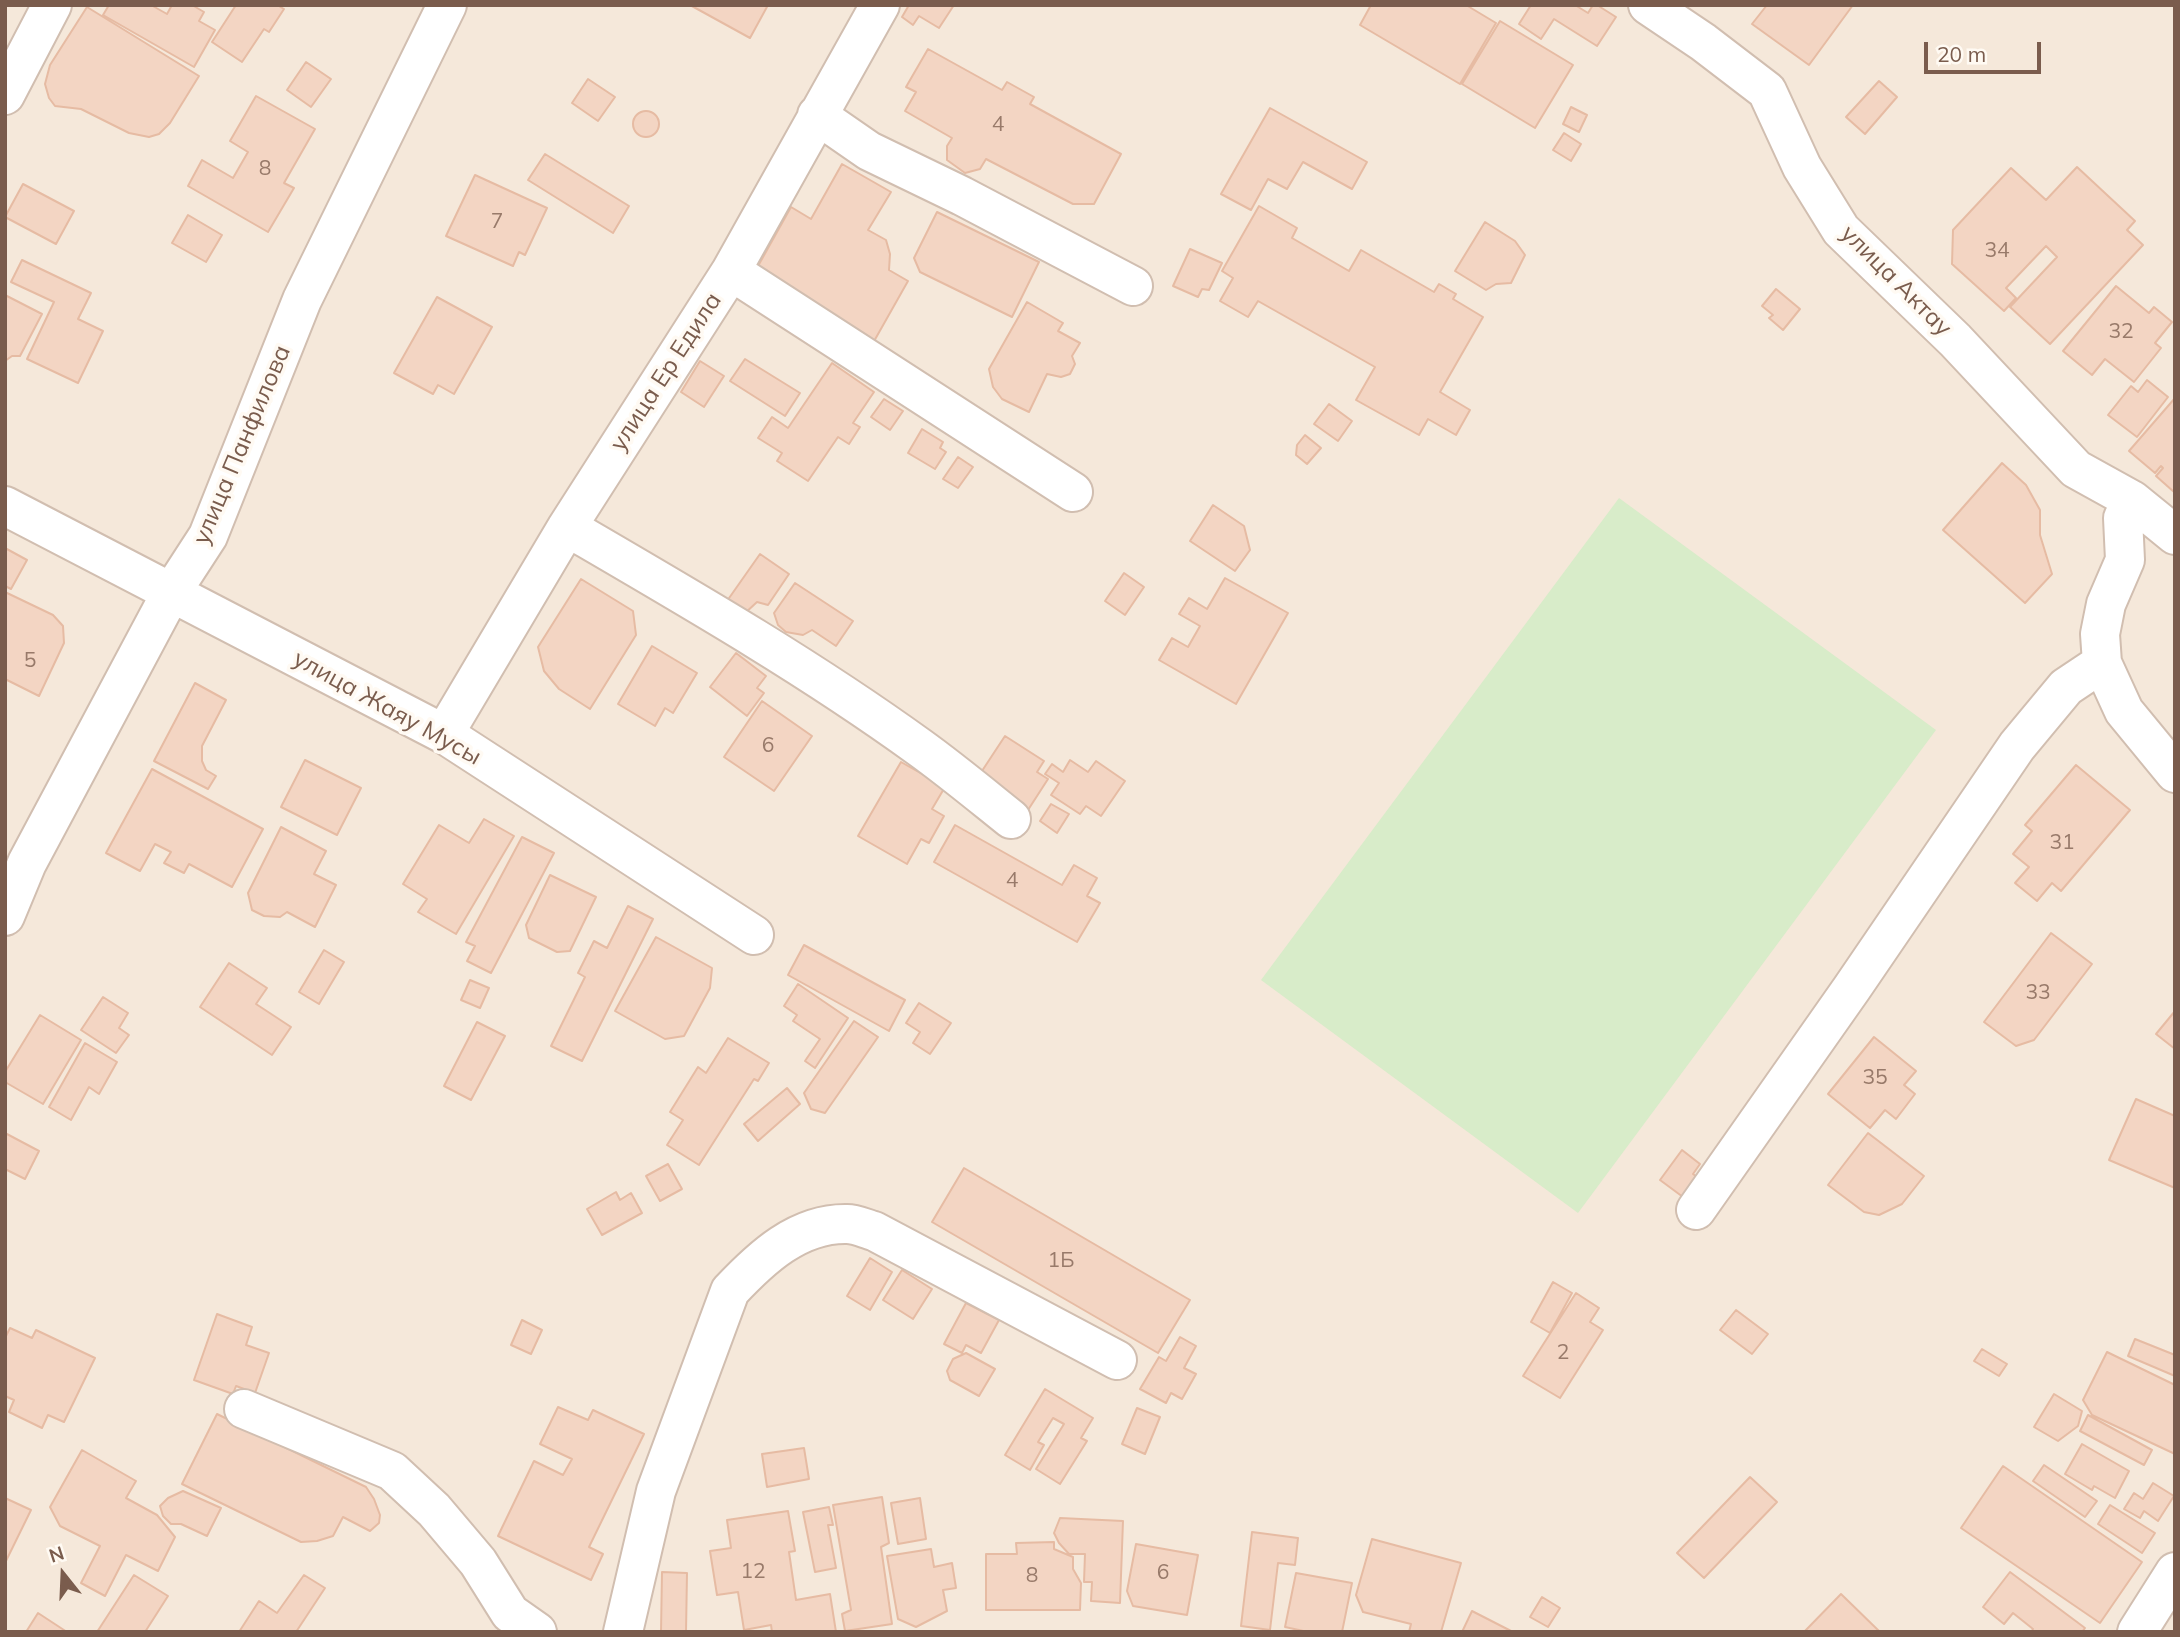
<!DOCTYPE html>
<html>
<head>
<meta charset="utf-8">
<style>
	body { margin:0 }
	#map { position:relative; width:2180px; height:1637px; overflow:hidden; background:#fdf6ec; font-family:Mulish,sans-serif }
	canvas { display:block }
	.frame { position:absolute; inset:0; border:7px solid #7a5c4d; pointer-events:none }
	.north { position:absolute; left:28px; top:1539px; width:70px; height:70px; -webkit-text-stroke:5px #fffaf3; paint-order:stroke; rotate:342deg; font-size:19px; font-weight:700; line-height:28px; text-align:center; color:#7a5c4d }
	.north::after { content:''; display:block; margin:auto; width:24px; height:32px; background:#7a5c4d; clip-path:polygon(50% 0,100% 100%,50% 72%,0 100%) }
	.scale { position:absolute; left:1924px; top:42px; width:117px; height:32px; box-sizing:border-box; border:4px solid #7a5c4d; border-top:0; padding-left:9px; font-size:21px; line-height:24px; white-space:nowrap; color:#7a5c4d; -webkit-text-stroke:5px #fffaf3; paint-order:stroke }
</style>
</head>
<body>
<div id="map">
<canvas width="2180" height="1637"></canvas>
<div class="frame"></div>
<div class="north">N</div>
<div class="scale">20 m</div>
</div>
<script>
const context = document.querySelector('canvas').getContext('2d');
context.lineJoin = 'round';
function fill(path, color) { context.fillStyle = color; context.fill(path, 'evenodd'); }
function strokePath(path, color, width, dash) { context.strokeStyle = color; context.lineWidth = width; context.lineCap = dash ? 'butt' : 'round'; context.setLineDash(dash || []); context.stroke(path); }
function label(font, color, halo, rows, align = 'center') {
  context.font = font + ' Mulish,sans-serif'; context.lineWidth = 7; context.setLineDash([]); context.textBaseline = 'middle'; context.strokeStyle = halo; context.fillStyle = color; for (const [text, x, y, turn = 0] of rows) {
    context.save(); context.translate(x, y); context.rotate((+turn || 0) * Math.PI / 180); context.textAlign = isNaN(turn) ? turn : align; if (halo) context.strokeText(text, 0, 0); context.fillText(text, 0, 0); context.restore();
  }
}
const residential = new Path2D(`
	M5 5H2175V1632H5Z`);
const green = new Path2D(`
	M1619 498 1936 730 1578 1213 1261 980Z`);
const building = new Path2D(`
	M109 5H151L167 14 172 5H192L204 12 199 21 215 30 194 67 103 15Z
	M236 5H277L284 9 269 32 264 29 242 62 212 42Z
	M690 5H768L750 38Z
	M909 5H954L939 28 919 16 913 25 902 17Z
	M1371 5H1466L1496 23 1460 84 1360 25Z
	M1531 5H1575L1588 13 1593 5H1597L1616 17 1597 46 1554 19 1541 39 1519 24Z
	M1767 5H1853L1809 65 1752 24Z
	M87 7 199 76 170 123 159 134 149 137 129 133 81 109 55 106 49 98 45 84 50 65Z
	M1500 21 1573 65 1535 128 1462 84Z
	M928 49 1002 90 1007 82 1034 97 1030 104 1121 154 1094 204H1073L986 159 980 169 965 173 947 160V146L952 138 905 111 916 92 906 87Z
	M306 62 331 79 311 107 287 90Z
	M588 79 615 97 598 121 572 103Z
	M1879 81 1897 97 1865 134 1846 117Z
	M256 96 315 129 284 183 294 188 268 232 188 186 202 160 233 178 248 152 230 141Z
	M1571 107 1587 115 1579 132 1563 124Z
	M1270 108 1367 162 1352 189 1303 162 1287 189 1268 179 1251 210 1221 194Z
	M633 124a13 13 0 1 1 26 0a13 13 0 1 1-26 0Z
	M1564 133 1581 144 1571 161 1553 150Z
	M545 154 629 206 613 233 528 180Z
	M842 164 891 192 868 230 886 240 890 254 889 270 908 281 873 343 753 275 791 207 811 219Z
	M2077 167 2135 221 2127 230 2143 245 2050 344 2010 307 2057 257 2046 246 2006 288 2016 298 2004 311 1952 264 1953 230 2011 168 2046 200Z
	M475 175 547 208 525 255 519 252 513 266 446 236Z
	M23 184 74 211 56 244 5 217Z
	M1259 206 1297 228 1292 238 1349 271 1361 250 1434 292 1439 284 1456 294 1453 299 1483 317 1440 392 1470 410 1456 435 1428 419 1419 435 1356 400 1375 367 1258 301 1248 317 1220 301 1233 278 1222 271Z
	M937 212 1039 262 1012 317 920 272 914 258Z
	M188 215 222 235 206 262 172 243Z
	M1485 222 1515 241 1525 255 1511 283 1496 284 1486 290 1455 271Z
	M1190 249 1222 263 1209 290 1202 289 1198 297 1173 286Z
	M22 260 91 293 78 319 103 331 78 383 27 359 54 302 11 282Z
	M2116 286 2149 313 2154 307 2172 322 2155 343 2161 348 2134 382 2105 359 2092 375 2063 351Z
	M1776 289 1800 309 1783 330 1769 318 1773 315 1762 306Z
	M5 295 42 314 20 356H12L5 361Z
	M437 297 492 327 454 394 438 385 433 394 394 373Z
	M1027 302 1063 323 1058 331 1080 343 1072 356 1075 364 1070 374 1061 377 1047 374 1029 412 1002 399 993 387 989 369Z
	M745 359 800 393 785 416 730 381Z
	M700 361 724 376 704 407 681 392Z
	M832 363 874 392 853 423 860 427 849 444 838 437 808 481 777 461 782 453 758 438 772 417 788 428Z
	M2147 380 2168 397 2137 437 2108 415 2131 386 2138 392Z
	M2175 398V492H2174L2156 476 2163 468 2161 466 2155 473 2129 451Z
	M884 399 903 411 890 430 871 417Z
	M1329 404 1352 421 1338 441 1314 424Z
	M922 429 943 442 940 448 946 452 935 469 908 453Z
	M1305 435 1321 448 1307 464 1296 455 1297 445Z
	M958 457 973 467 958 488 943 479Z
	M2002 463 2026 485 2040 510V535L2052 574 2025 603 1943 530Z
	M1213 505 1244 526 1250 550 1235 571 1190 541Z
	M5 548 27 560 11 589 5 586Z
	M760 554 789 574 768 605 757 602 743 615 727 601Z
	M1124 573 1144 587 1125 615 1105 601Z
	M1225 578 1288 613 1236 704 1159 660 1172 638 1188 647 1200 626 1179 614 1189 598 1207 609Z
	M581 579 633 611 636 635 590 709 559 689 544 671 538 647Z
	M795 583 853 621 836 646 812 630 803 635 786 632 778 625 774 613Z
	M5 592 53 615 63 626 64 643 39 696 5 679Z
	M652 646 697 673 673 713 665 708 655 726 618 704Z
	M736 653 766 676 757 688 764 693 747 716 710 687Z
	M195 683 226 700 202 746V761L206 770 216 776 208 789 154 761Z
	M762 701 812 736 774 791 724 757Z
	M1005 736 1044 761 1037 772 1048 779 1028 810 978 777Z
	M305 760 361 788 337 835 281 807Z
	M1070 760 1088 772 1096 761 1125 781 1101 816 1086 806 1080 814 1051 795 1059 783 1045 774 1052 764 1063 772Z
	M901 762 945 787 932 809 944 816 929 843 921 839 907 864 858 836Z
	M2076 765 2130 810 2061 891 2052 883 2037 901 2015 883 2029 867 2013 854 2032 831 2025 825Z
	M152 769 263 829 232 887 189 864 184 873 164 863 171 852 155 844 140 871 106 853Z
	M1051 804 1069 814 1057 833 1040 821Z
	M484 819 514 836 456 934 418 912 427 899 403 884 439 825 469 843Z
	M955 825 1062 885 1074 865 1097 878 1087 896 1100 903 1077 942 934 862Z
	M281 827 326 851 314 874 336 885 315 927 287 912 280 917 264 916 252 910 248 893Z
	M522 837 554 853 491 973 467 961 475 946 466 942Z
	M550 875 596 897 570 951 557 952 529 938 526 925Z
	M628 906 653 919 582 1061 551 1046 585 977 578 973 594 941 607 948Z
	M2051 933 2092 964 2034 1040 2016 1046 1984 1022Z
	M656 937 712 968 710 988 684 1036 665 1039 615 1011Z
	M804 945 905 1000 889 1031 788 975Z
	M324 950 344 962 319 1004 299 992Z
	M229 963 267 988 256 1004 291 1027 272 1055 200 1007Z
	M470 980 489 988 480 1008 461 1000Z
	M798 984 848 1018 815 1068 805 1061 820 1039 793 1021 797 1015 784 1006Z
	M103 997 128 1013 119 1028 129 1035 116 1053 81 1030Z
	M919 1003 951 1023 930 1054 913 1043 920 1032 906 1023Z
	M2175 1011V1049L2156 1034Z
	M40 1015 81 1040 43 1104 5 1082V1072Z
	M854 1021 878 1037 825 1113 811 1109 804 1093Z
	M477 1022 505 1036 471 1100 444 1086Z
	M1874 1037 1916 1071 1904 1085 1915 1094 1896 1119 1885 1110 1870 1128 1828 1094Z
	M728 1038 769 1063 758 1081 754 1079 699 1165 667 1145 683 1120 670 1112 698 1067 706 1073Z
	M85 1043 117 1062 99 1094 89 1087 71 1120 49 1107Z
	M787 1088 800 1104 758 1141 744 1124Z
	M2136 1099 2175 1116V1188L2109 1160Z
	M5 1133 39 1151 25 1179 5 1169Z
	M1868 1133 1924 1176 1902 1204 1879 1215 1864 1212 1828 1185Z
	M1682 1150 1700 1164 1693 1174 1697 1177 1683 1197 1660 1180Z
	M668 1164 682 1189 660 1201 646 1176Z
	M964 1168 1190 1300 1158 1353 932 1222Z
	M616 1192 620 1200 631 1193 642 1213 602 1235 587 1209Z
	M870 1258 892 1272 870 1310 847 1296Z
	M902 1270 932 1289 913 1319 883 1300Z
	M1553 1282 1572 1293 1550 1333 1531 1322Z
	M1576 1293 1599 1308 1590 1322 1603 1330 1560 1398 1523 1376Z
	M966 1303 999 1320 981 1353 966 1345 962 1353 944 1344Z
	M1736 1310 1768 1334 1752 1354 1720 1330Z
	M217 1314 252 1327 246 1345 269 1353 255 1393 236 1386 233 1394 194 1380Z
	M522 1320 542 1330 531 1354 511 1345Z
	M10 1328 32 1338 36 1330 95 1358 64 1422 48 1415 42 1428 9 1412 14 1400 5 1396V1338Z
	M1180 1337 1196 1346 1184 1368 1196 1374 1182 1399 1171 1393 1166 1403 1140 1389 1159 1357 1166 1361Z
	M2135 1339 2175 1355V1376L2128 1356Z
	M1982 1349 2007 1364 1999 1376 1974 1361Z
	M2107 1352 2175 1385V1454L2092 1415 2083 1400Z
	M966 1353 995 1369 979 1396 950 1380 947 1371 953 1359Z
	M1045 1389 1093 1418 1081 1438 1087 1441 1060 1484 1036 1469 1064 1424 1053 1418 1038 1442 1044 1445 1030 1470 1005 1455Z
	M2054 1394 2082 1411 2078 1426 2058 1441 2034 1427Z
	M558 1407 588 1420 593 1410 644 1434 589 1547 603 1554 591 1580 498 1536 534 1461 563 1475 572 1459 540 1444Z
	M1137 1408 1160 1417 1145 1454 1122 1444Z
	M217 1414 366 1487 374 1499 380 1515 379 1523 370 1531 343 1517 333 1536 317 1541 301 1542 182 1484Z
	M2088 1415 2152 1450 2144 1465 2080 1431Z
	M2082 1444 2129 1471 2115 1498 2094 1486 2092 1490 2065 1474Z
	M804 1448 809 1479 767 1487 762 1454Z
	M82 1450 136 1481 126 1498 157 1515 175 1537 158 1571 126 1555 105 1596 81 1583 100 1546 60 1526 50 1507Z
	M2044 1465 2097 1501 2085 1517 2033 1481Z
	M2003 1466 2142 1562 2100 1623 1961 1528Z
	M1750 1477 1777 1502 1704 1578 1677 1553Z
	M2153 1483 2174 1496 2158 1521 2144 1511 2140 1518 2124 1509 2134 1493 2143 1499Z
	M183 1491 221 1508 207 1536 181 1524H171L163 1516 160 1506 168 1498Z
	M882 1497 889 1543 881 1547 892 1624 845 1631 842 1614 851 1610 833 1505Z
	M5 1498 31 1510 5 1563Z
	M920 1498 926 1539 898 1544 891 1503Z
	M2110 1505 2155 1533 2142 1553 2098 1524Z
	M829 1507 833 1525H828L836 1568 815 1572 803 1512Z
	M788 1511 795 1551 789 1552 796 1600 830 1594 836 1632H772L771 1625 744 1630 738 1592 717 1595 710 1551 731 1548 727 1520Z
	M1060 1518 1123 1521 1120 1603 1091 1601 1092 1582H1084L1085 1554H1069L1059 1543 1054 1533Z
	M1252 1532 1298 1538 1295 1565 1278 1563 1270 1630 1241 1626Z
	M1372 1539 1461 1563 1441 1632H1409L1411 1624 1363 1612 1356 1595Z
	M1054 1542V1549L1073 1557V1569L1081 1583 1080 1610H986V1554H1017L1016 1543Z
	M1136 1544 1198 1555 1187 1615 1133 1606 1127 1591Z
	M931 1549 934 1567 952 1563 956 1588 943 1590 947 1611 916 1627 898 1619 887 1556Z
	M662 1572 687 1573 686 1632H661Z
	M2010 1572 2085 1628 2082 1632H2031L2033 1629 2013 1613 2004 1624 1983 1607Z
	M1296 1573 1352 1583 1342 1632H1308L1285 1627Z
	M134 1575 168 1596 145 1632H97Z
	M304 1575 325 1588 296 1632H239L259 1601 277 1613Z
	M1841 1594 1880 1632H1804Z
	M1542 1597 1560 1608 1548 1627 1530 1617Z
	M1472 1611 1513 1632H1462Z
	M38 1613 67 1632H26Z`);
const minor = new Path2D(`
	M1648 5 1703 42 1767 91 1802 167 1841 230 1955 340 2076 469 2132 500 2175 535
	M5 95 52 5
	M817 115 869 151 962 196 1133 286
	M731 271 1073 492
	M2132 500 2123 518 2125 560 2106 604 2100 634 2102 663 2124 711 2175 773
	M5 506 444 734 754 935
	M567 527C687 597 807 666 919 747 951 770 981 795 1011 819
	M444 734 567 527 731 271 880 5
	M5 916 27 863 171 593 208 536 302 300 447 5
	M1696 1210 1852 988 2017 746 2066 687 2102 663
	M244 1409 392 1471 434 1510 478 1562 510 1613 537 1632
	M623 1632 656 1491 730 1291C761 1258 798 1223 847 1224 856 1224 866 1229 874 1231L1117 1360
	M2137 1632 2175 1572`);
const numberNames = [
	["4",998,125],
	["8",265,169],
	["7",497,222],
	["34",1997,251],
	["32",2121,332],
	["5",30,661],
	["6",768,746],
	["31",2062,843],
	["4",1012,881],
	["33",2038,993],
	["35",1875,1078],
	["1Б",1061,1261],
	["2",1563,1353],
	["12",753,1572],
	["6",1163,1573],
	["8",1032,1576]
];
const streetNames = [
	["улица Актау",1896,281,45],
	["улица Ер Едила",666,372,-57],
	["улица Панфилова",242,445,-67],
	["улица Жаяу Мусы",387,708,29]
];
fill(residential, '#f5e8da');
fill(green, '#d8ecc9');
fill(building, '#f3d5c3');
strokePath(building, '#e6bba3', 2);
strokePath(minor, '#d1beb0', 42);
strokePath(minor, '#fff', 38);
label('21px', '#987a6a', null, numberNames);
label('24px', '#7a5c4d', '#fffaf3', streetNames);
</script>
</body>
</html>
